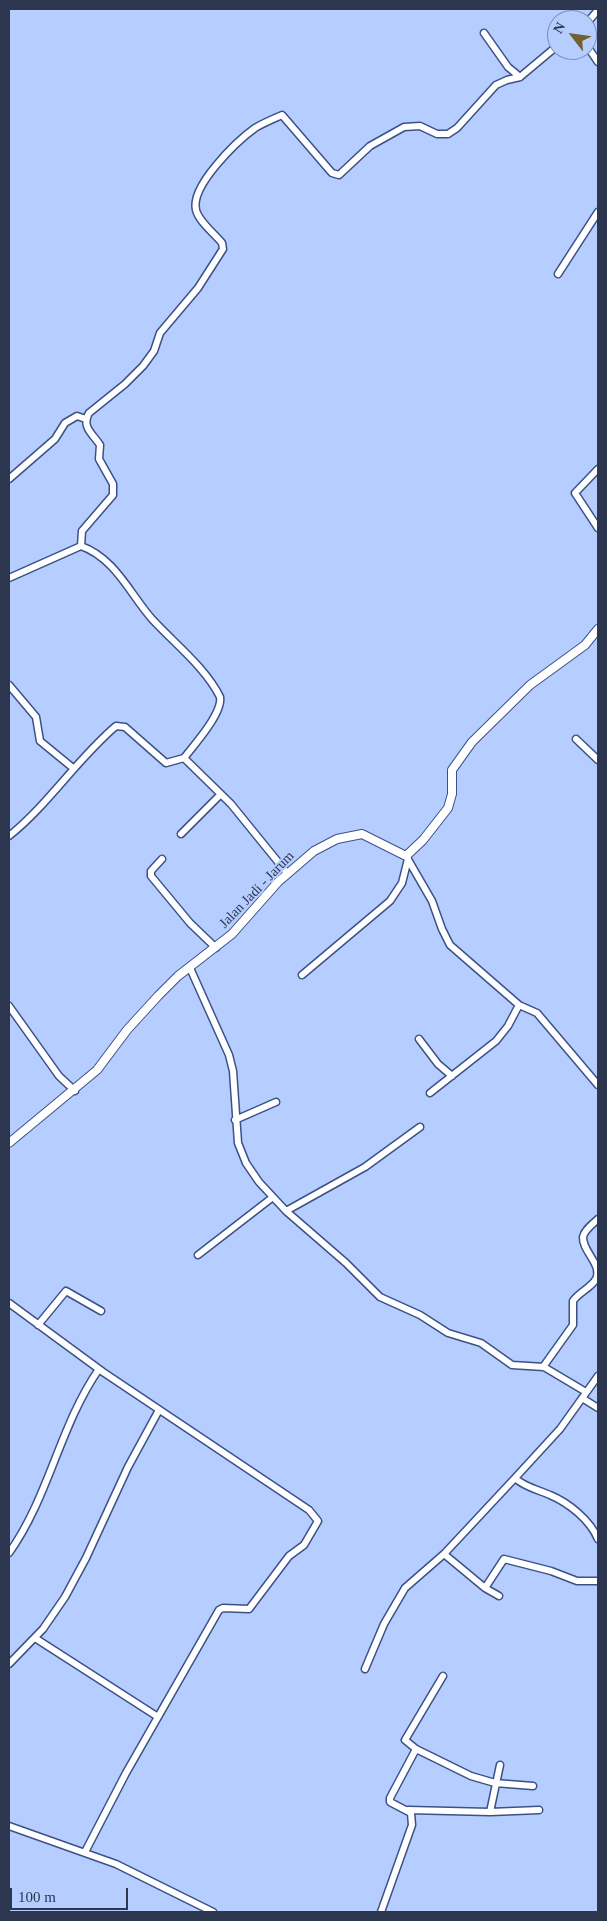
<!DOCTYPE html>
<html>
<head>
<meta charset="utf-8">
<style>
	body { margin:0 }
	#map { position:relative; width:607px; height:1921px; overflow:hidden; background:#b6cdff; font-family:"Times New Roman",serif }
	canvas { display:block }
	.frame { position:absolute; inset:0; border:10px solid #2c364f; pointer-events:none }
	.north { position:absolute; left:547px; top:10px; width:50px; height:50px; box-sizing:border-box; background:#b6cdff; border:1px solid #7f91b9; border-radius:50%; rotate:300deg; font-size:14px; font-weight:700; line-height:20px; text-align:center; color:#2c364f }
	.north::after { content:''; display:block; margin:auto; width:18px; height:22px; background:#745f2e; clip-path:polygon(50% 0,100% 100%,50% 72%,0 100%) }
	.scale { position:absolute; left:10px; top:1888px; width:118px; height:22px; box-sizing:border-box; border:2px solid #2c364f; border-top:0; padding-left:6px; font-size:15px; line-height:18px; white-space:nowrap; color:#2c364f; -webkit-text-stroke:4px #b6cdff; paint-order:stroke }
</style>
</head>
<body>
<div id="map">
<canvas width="607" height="1921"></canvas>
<div class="frame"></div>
<div class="north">N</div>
<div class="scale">100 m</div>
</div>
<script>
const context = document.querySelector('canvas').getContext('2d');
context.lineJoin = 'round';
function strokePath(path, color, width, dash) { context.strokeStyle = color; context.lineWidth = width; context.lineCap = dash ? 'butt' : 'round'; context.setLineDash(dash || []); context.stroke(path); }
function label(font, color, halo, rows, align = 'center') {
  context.font = font + ' "Times New Roman",serif'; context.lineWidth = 4; context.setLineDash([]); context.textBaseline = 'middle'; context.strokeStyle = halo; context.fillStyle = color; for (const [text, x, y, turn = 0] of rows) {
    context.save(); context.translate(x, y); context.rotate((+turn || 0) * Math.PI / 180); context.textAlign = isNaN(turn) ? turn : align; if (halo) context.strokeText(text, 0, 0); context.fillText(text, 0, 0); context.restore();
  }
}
const minor = new Path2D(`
	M587 23 598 10
	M484 33 508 67 520 77
	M587 46 598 62
	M558 274 598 212
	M598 469 575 493 598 528
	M9 479 55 439 65 423 77 416 86 419
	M81 546 82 531 113 495V484L99 459 100 445C93 434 81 427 89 413L125 384 143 366 154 351 160 333 198 288 223 249 222 243C215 234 199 222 196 210 190 186 237 141 255 128 263 123 273 119 282 115L332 173 339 175 370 146 404 127 420 126 437 134H448L457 128 496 85 507 80 520 77 557 46
	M9 578 81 546C115 558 130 594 152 619 174 643 206 668 220 697 223 713 194 745 184 758L231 804 287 873
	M9 685 36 717 40 741 73 768
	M576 739 598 760
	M181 834 221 794
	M9 836C48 805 77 759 116 726L125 727 166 763 184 758
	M406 856 432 901 442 929 450 945 519 1005 537 1013 598 1085
	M162 859 151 871V876L190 923 216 948
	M190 968 229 1055 233 1071 238 1143 246 1163 259 1182 286 1211 346 1263 380 1297 420 1315 448 1333 481 1343 512 1365 544 1367 586 1392
	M302 975 390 901 402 883 408 859
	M9 1006 59 1076 75 1091
	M419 1039 438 1064 452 1076
	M430 1093 496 1041 508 1026 519 1005
	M235 1120 276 1102
	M286 1211 365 1167 420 1127
	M198 1255 273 1197
	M9 1303 103 1372 309 1510 318 1521 304 1545 289 1556 249 1609 223 1608 219 1610 126 1773 85 1852
	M38 1325 66 1291 101 1311
	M543 1367 573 1325V1301C579 1292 591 1288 596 1279 603 1265 582 1251 583 1237 584 1230 593 1224 598 1219
	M598 1376 560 1429 515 1478C524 1487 539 1490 550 1495 569 1503 590 1520 598 1539
	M582 1398 598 1408
	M9 1553C49 1497 60 1425 99 1369
	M485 1588 504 1559 551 1571 577 1581H598
	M499 1596 485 1588 444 1554 515 1478
	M35 1638 158 1717
	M9 1664 43 1629 65 1597 86 1558 128 1467 159 1410
	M365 1669 384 1624 405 1588 444 1554
	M416 1749 471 1776 495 1783 533 1786
	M500 1765 490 1812 539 1810
	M408 1810 490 1812
	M9 1826 116 1864 213 1912
	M381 1912 412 1825 411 1813 390 1802V1798L416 1749 405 1740 443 1676`);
const tertiary = new Path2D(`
	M9 1143 97 1070 127 1030 158 996 178 976 232 934 278 882 314 851 337 839 362 834 406 856 423 840 448 808 452 794V770L472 742 530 685 585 645 598 629`);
const streetNames = [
	["Jalan Jadi - Jarum",257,890,-46]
];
strokePath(minor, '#3b5187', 9);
strokePath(tertiary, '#3b5187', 10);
strokePath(minor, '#fff', 6);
strokePath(tertiary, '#fff', 8);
label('14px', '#2c364f', '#b6cdff', streetNames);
</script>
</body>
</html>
